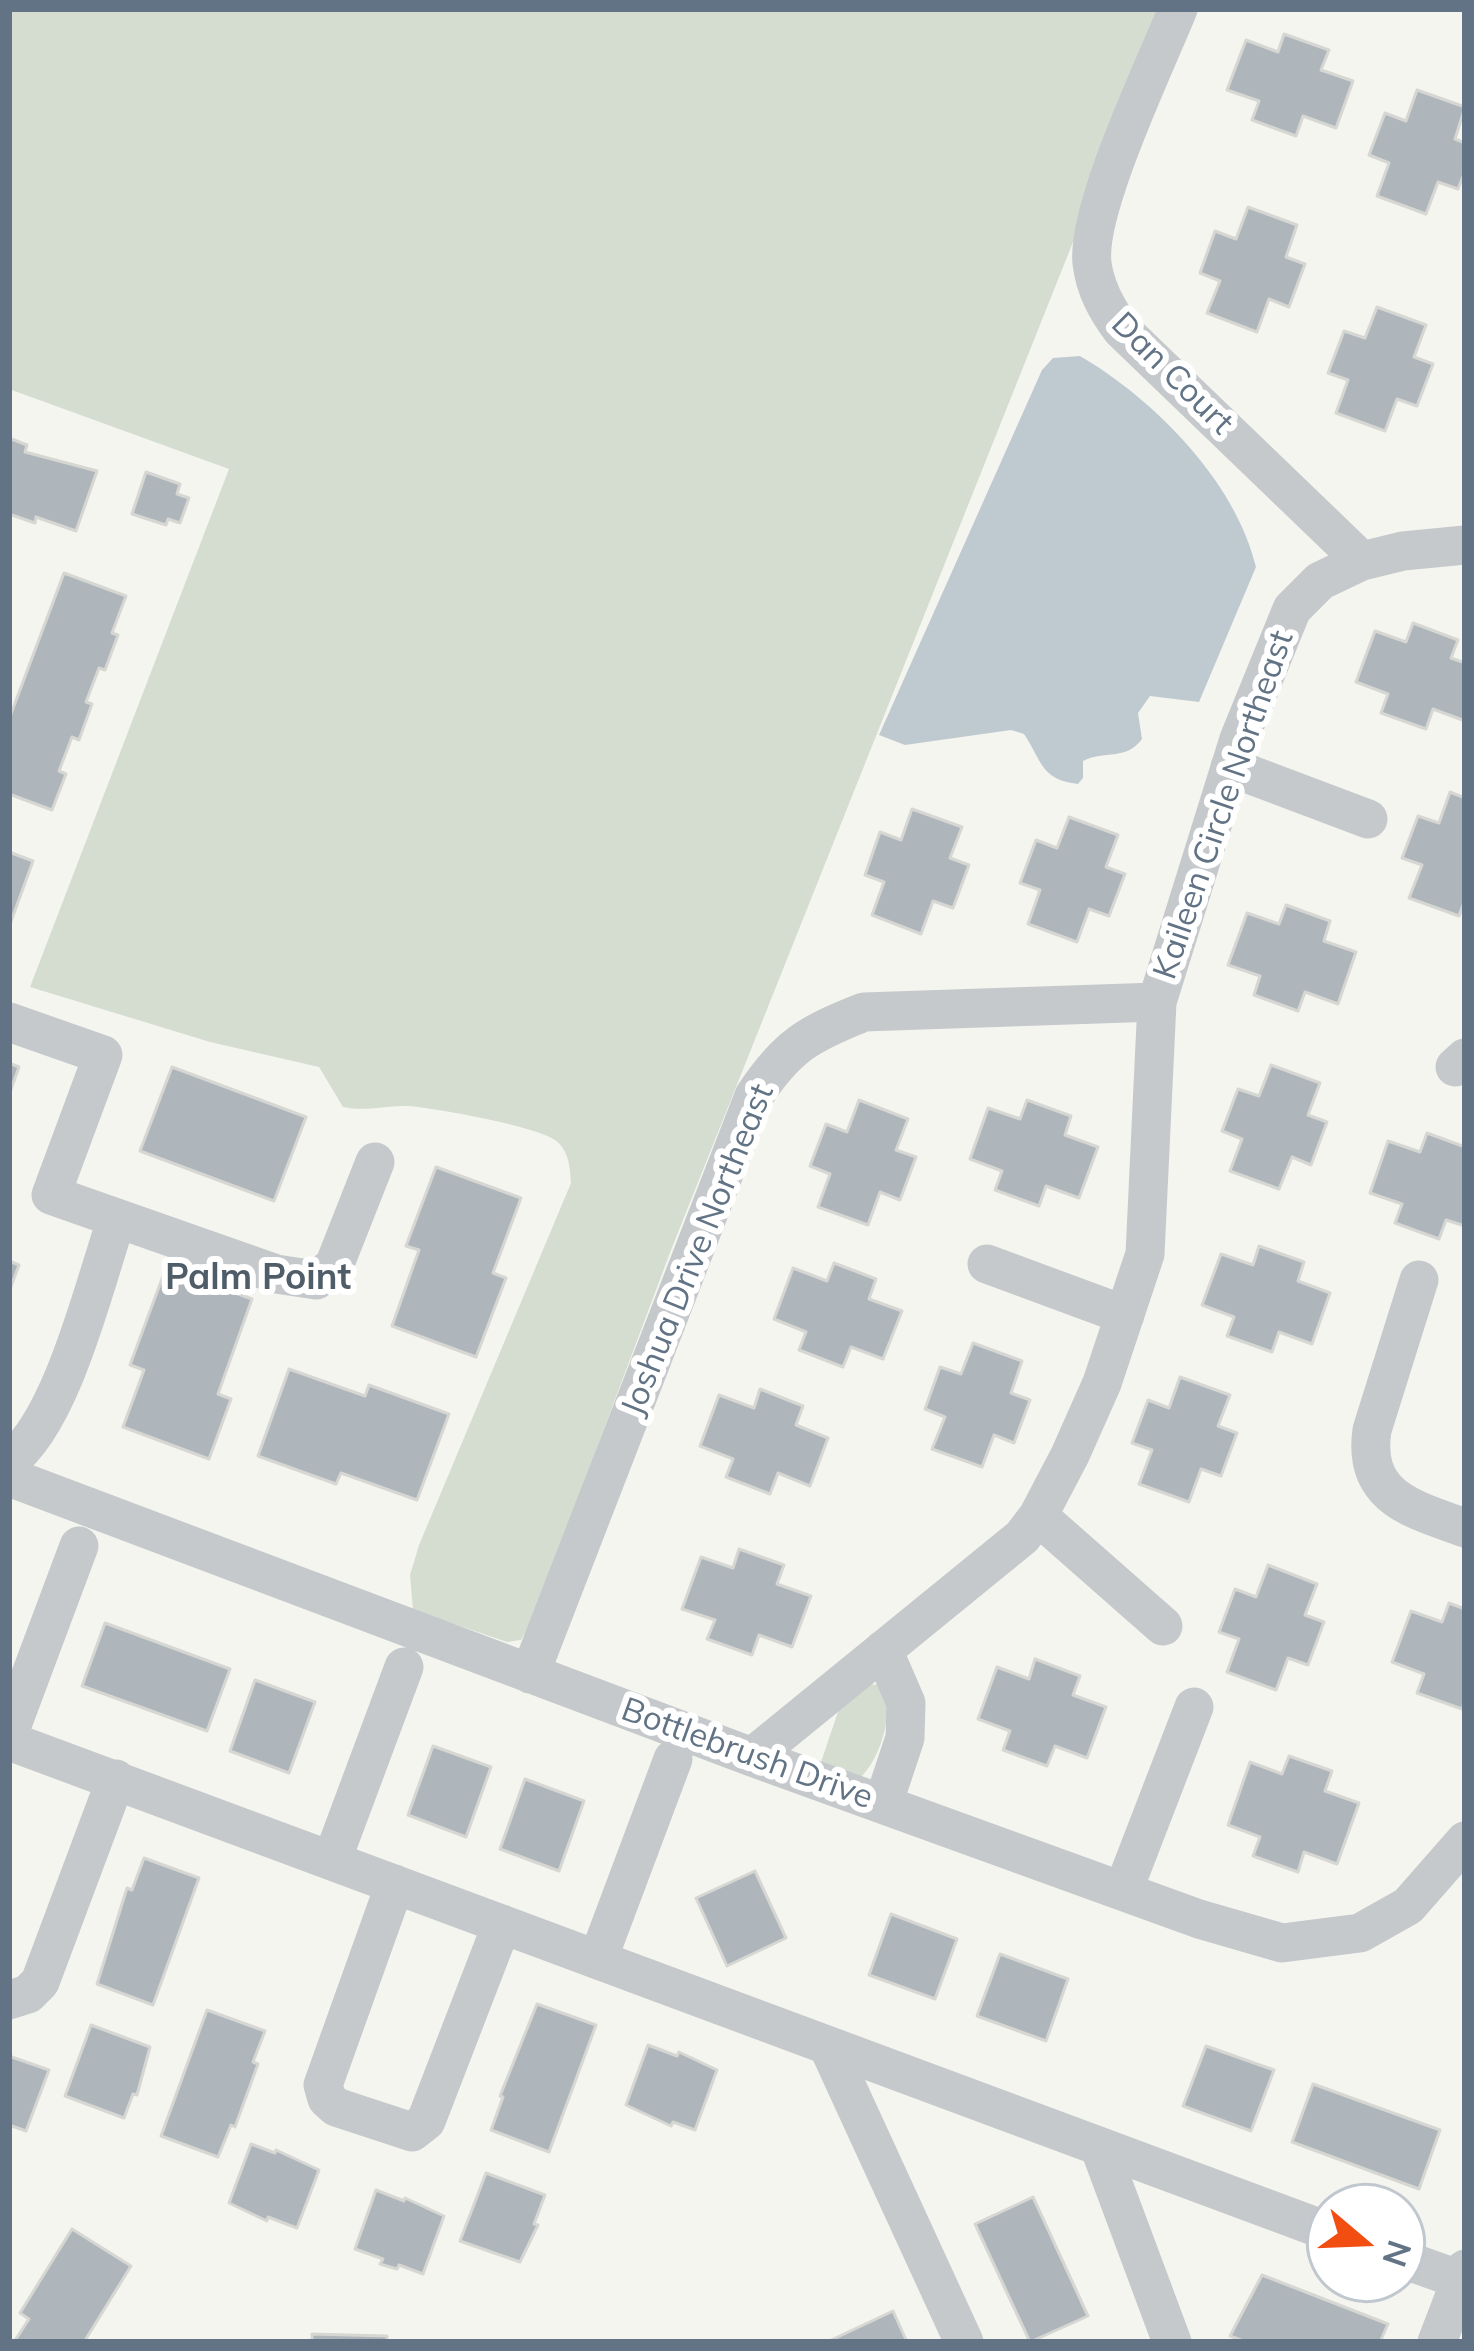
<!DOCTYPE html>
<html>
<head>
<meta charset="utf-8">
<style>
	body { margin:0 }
	#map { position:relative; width:1474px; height:2351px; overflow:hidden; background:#f5f5f0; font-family:Mulish,sans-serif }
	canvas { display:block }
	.frame { position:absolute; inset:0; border:12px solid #617384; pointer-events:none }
	.north { position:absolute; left:1306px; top:2183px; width:120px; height:120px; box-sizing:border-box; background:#fff; border:3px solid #c0c7ce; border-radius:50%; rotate:109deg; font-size:33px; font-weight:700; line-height:48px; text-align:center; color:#617384 }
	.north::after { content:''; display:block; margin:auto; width:42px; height:54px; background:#f34e12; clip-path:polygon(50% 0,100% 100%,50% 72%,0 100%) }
</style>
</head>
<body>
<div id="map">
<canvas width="1474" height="2351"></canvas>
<div class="frame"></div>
<div class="north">N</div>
</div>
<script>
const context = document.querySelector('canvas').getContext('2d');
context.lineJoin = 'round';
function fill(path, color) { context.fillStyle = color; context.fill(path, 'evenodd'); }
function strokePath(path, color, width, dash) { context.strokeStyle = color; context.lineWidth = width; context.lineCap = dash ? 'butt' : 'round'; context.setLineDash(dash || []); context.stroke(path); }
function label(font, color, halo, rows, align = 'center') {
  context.font = font + ' Mulish,sans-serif'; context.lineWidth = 12; context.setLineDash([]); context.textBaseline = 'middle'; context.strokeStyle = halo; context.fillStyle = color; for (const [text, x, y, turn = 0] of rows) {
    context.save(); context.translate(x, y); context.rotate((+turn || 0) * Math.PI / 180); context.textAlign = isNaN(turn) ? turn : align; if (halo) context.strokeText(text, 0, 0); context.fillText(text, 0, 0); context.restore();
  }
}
const green = new Path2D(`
	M9 9H1166L671 1250 532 1621 521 1640 507 1642 413 1610 410 1575 419 1545 571 1183C570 1168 569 1150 555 1140 535 1126 435 1108 408 1106 385 1105 366 1112 343 1107L319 1067 210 1042 30 987 229 469 9 389Z
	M862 1684 884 1685C894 1713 881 1759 859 1779L820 1765 842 1700Z`);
const water = new Path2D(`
	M1080 356C1154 399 1236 482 1256 567L1199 702 1150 696 1138 713 1142 739C1126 761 1104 750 1083 761V778L1078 784C1041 780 1042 761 1024 734L1011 730 905 745 879 735 1042 370 1053 358Z`);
const building = new Path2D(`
	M1284 34 1329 50 1321 70 1353 81 1336 128 1303 116 1296 136 1252 120 1259 101 1227 90 1246 40 1278 52Z
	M1417 90 1465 107 1455 139 1465 143V171L1458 189 1438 182 1426 214 1377 196 1389 163 1369 155 1385 113 1406 121Z
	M1248 207 1297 225 1286 257 1305 264 1289 307 1269 299 1257 332 1207 313 1220 281 1200 273 1215 231 1236 239Z
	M1377 307 1426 325 1414 357 1433 364 1417 406 1397 399 1385 431 1336 413 1348 380 1328 373 1344 331 1365 338Z
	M9 438 27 445 25 452 97 471 76 531 36 517 35 523 9 514Z
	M146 472 180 484 177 494 189 498 180 523 168 519 166 525 132 514Z
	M64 573 126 596 112 633 118 635 105 670 99 668 86 702 92 704 79 740 72 737 59 771 66 774 52 810 9 794V719Z
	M1413 623 1458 640 1451 658 1465 663V721L1433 709 1426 729 1381 713 1388 694 1356 682 1375 631 1406 642Z
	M1450 792 1465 798V899L1459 916 1409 898 1422 865 1402 858 1418 816 1439 823Z
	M912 809 962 827 950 858 969 865 953 908 933 901 921 934 872 915 884 882 865 875 880 832 901 840Z
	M1069 817 1118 835 1106 867 1125 874 1109 916 1089 909 1077 942 1028 924 1040 890 1020 883 1036 840 1057 848Z
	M9 852 33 861 9 927Z
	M1286 905 1330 921 1324 941 1356 952 1338 1004 1305 992 1298 1011 1254 995 1260 976 1228 965 1247 913 1279 924Z
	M9 1063 19 1067 9 1095Z
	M1271 1065 1320 1083 1308 1115 1327 1122 1311 1165 1292 1157 1279 1189 1230 1171 1242 1139 1222 1131 1238 1089 1259 1096Z
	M172 1067 306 1117 274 1201 140 1151Z
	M859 1100 908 1119 896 1150 916 1157 900 1200 880 1192 868 1225 818 1207 830 1174 810 1166 826 1124 847 1132Z
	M1027 1100 1071 1116 1065 1135 1098 1147 1079 1198 1046 1186 1039 1206 995 1190 1002 1171 970 1159 988 1108 1020 1119Z
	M1427 1133 1465 1147V1226L1446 1220 1439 1239 1395 1223 1402 1204 1370 1193 1388 1141 1420 1152Z
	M436 1167 521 1198 493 1273 506 1278 476 1357 392 1326 419 1250 406 1246Z
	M1259 1246 1304 1262 1298 1281 1330 1293 1312 1344 1279 1332 1272 1352 1227 1336 1234 1317 1202 1305 1221 1254 1253 1265Z
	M9 1261 19 1265 9 1292Z
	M834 1263 876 1279 869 1299 902 1311 883 1359 851 1347 843 1367 799 1350 806 1332 774 1319 793 1268 827 1281Z
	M166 1268 252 1299 218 1394 231 1399 209 1459 123 1427 144 1370 130 1365Z
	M973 1343 1022 1361 1011 1393 1030 1400 1014 1443 994 1435 982 1467 932 1449 945 1417 925 1409 940 1367 961 1374Z
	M289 1369 365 1396 369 1385 449 1414 417 1500 341 1473 336 1484 258 1456Z
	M1180 1377 1230 1395 1218 1426 1237 1433 1221 1476 1201 1469 1189 1502 1139 1484 1152 1450 1132 1443 1148 1400 1169 1408Z
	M760 1389 803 1406 796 1425 828 1438 810 1486 778 1473 770 1494 726 1477 733 1459 700 1446 719 1395 754 1408Z
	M739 1549 784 1565 777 1584 811 1596 792 1647 759 1635 752 1655 707 1639 715 1620 682 1609 701 1557 733 1568Z
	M1268 1565 1317 1584 1305 1615 1324 1622 1308 1665 1288 1658 1276 1690 1227 1672 1239 1639 1219 1632 1235 1589 1256 1597Z
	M1449 1603 1465 1609V1700L1462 1709 1417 1693 1424 1674 1392 1662 1411 1611 1442 1622Z
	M105 1623 230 1669 207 1731 82 1686Z
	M1035 1659 1080 1676 1073 1695 1106 1707 1087 1758 1055 1746 1047 1766 1003 1750 1010 1731 978 1719 997 1667 1029 1679Z
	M255 1680 315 1702 289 1773 230 1751Z
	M433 1746 491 1767 466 1837 408 1815Z
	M1289 1756 1332 1771 1325 1791 1359 1803 1337 1864 1304 1852 1298 1872 1253 1856 1260 1837 1228 1825 1250 1762 1282 1774Z
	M525 1779 584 1801 559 1871 500 1849Z
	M144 1858 199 1878 153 2005 97 1984 127 1888 132 1890Z
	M755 1871 786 1938 727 1966 696 1898Z
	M891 1914 957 1939 935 1999 869 1975Z
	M1000 1954 1068 1979 1046 2041 977 2016Z
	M537 2004 596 2025 549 2152 491 2130 503 2097 500 2096Z
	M207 2010 265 2031 253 2062 258 2064 235 2127 231 2125 218 2157 161 2136Z
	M91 2025 150 2047 137 2095 133 2094 124 2118 65 2096Z
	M648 2045 677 2056 679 2052 717 2070 695 2130 673 2122 671 2126 626 2105Z
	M1206 2046 1274 2070 1251 2131 1183 2106Z
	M9 2056 49 2070 26 2131 9 2125Z
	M1313 2084 1440 2130 1419 2189 1292 2142Z
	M251 2144 275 2153 276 2150 319 2170 297 2228 268 2217 267 2221 229 2203Z
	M486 2173 545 2195 534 2224 538 2225 520 2262 460 2241Z
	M376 2190 404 2201 405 2198 444 2216 423 2274 399 2265 397 2269 380 2264 383 2259 355 2249Z
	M1033 2197 1088 2316 1030 2342 975 2224Z
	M72 2229 131 2266 84 2342H14L29 2319 20 2313Z
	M1262 2275 1388 2324 1380 2342H1246L1230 2336Z
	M893 2311 907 2342H827Z
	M312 2334 387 2336V2342H312Z`);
const minor = new Path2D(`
	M1178 9C1155 66 1086 209 1092 263 1095 289 1107 310 1122 330L1362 561
	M1230 767 1368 819
	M9 1022 103 1055 51 1195 276 1274 316 1280 334 1266 375 1162
	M1455 1067 1465 1058
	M987 1264 1125 1315
	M1419 1280 1372 1430C1362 1498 1413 1509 1465 1528
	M9 1461C62 1423 95 1282 117 1218
	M9 1477 752 1757 1199 1919 1282 1943 1360 1933 1408 1906 1465 1841
	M1038 1516 1163 1626
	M530 1674 754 1096C787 1046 808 1034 864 1012L1157 1002
	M9 1733 79 1546
	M9 1741 1330 2232
	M752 1757 1022 1537 1038 1516 1070 1455 1102 1383 1145 1254 1157 1002 1239 739 1292 609 1320 581 1362 561 1403 551 1465 545
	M883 1804 905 1738 906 1703 883 1650
	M332 1860 404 1667
	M395 1884 323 2085 327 2099 336 2107 412 2132 426 2121 502 1924
	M1123 1891 1194 1707
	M598 1959 673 1759
	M9 2000 28 1994 40 1982 116 1779
	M828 2046 964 2342
	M1099 2146 1172 2342
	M1402 2259 1461 2280
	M1437 2342 1465 2269`);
const streetNames = [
	["Dan Court",1172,374,45],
	["Kaileen Circle Northeast",1224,805,-71],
	["Joshua Drive Northeast",698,1250,-68],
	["Bottlebrush Drive",747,1754,20]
];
const neighbourhoodNames = [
	["Palm Point",258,1278]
];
fill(green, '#d5ddd1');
fill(water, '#bfcad0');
fill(building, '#aeb6bb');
strokePath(building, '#d6d6d3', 3);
strokePath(minor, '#c6c9cc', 39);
label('33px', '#617384', '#fff', streetNames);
label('bold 36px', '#4f5d69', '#fff', neighbourhoodNames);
</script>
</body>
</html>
